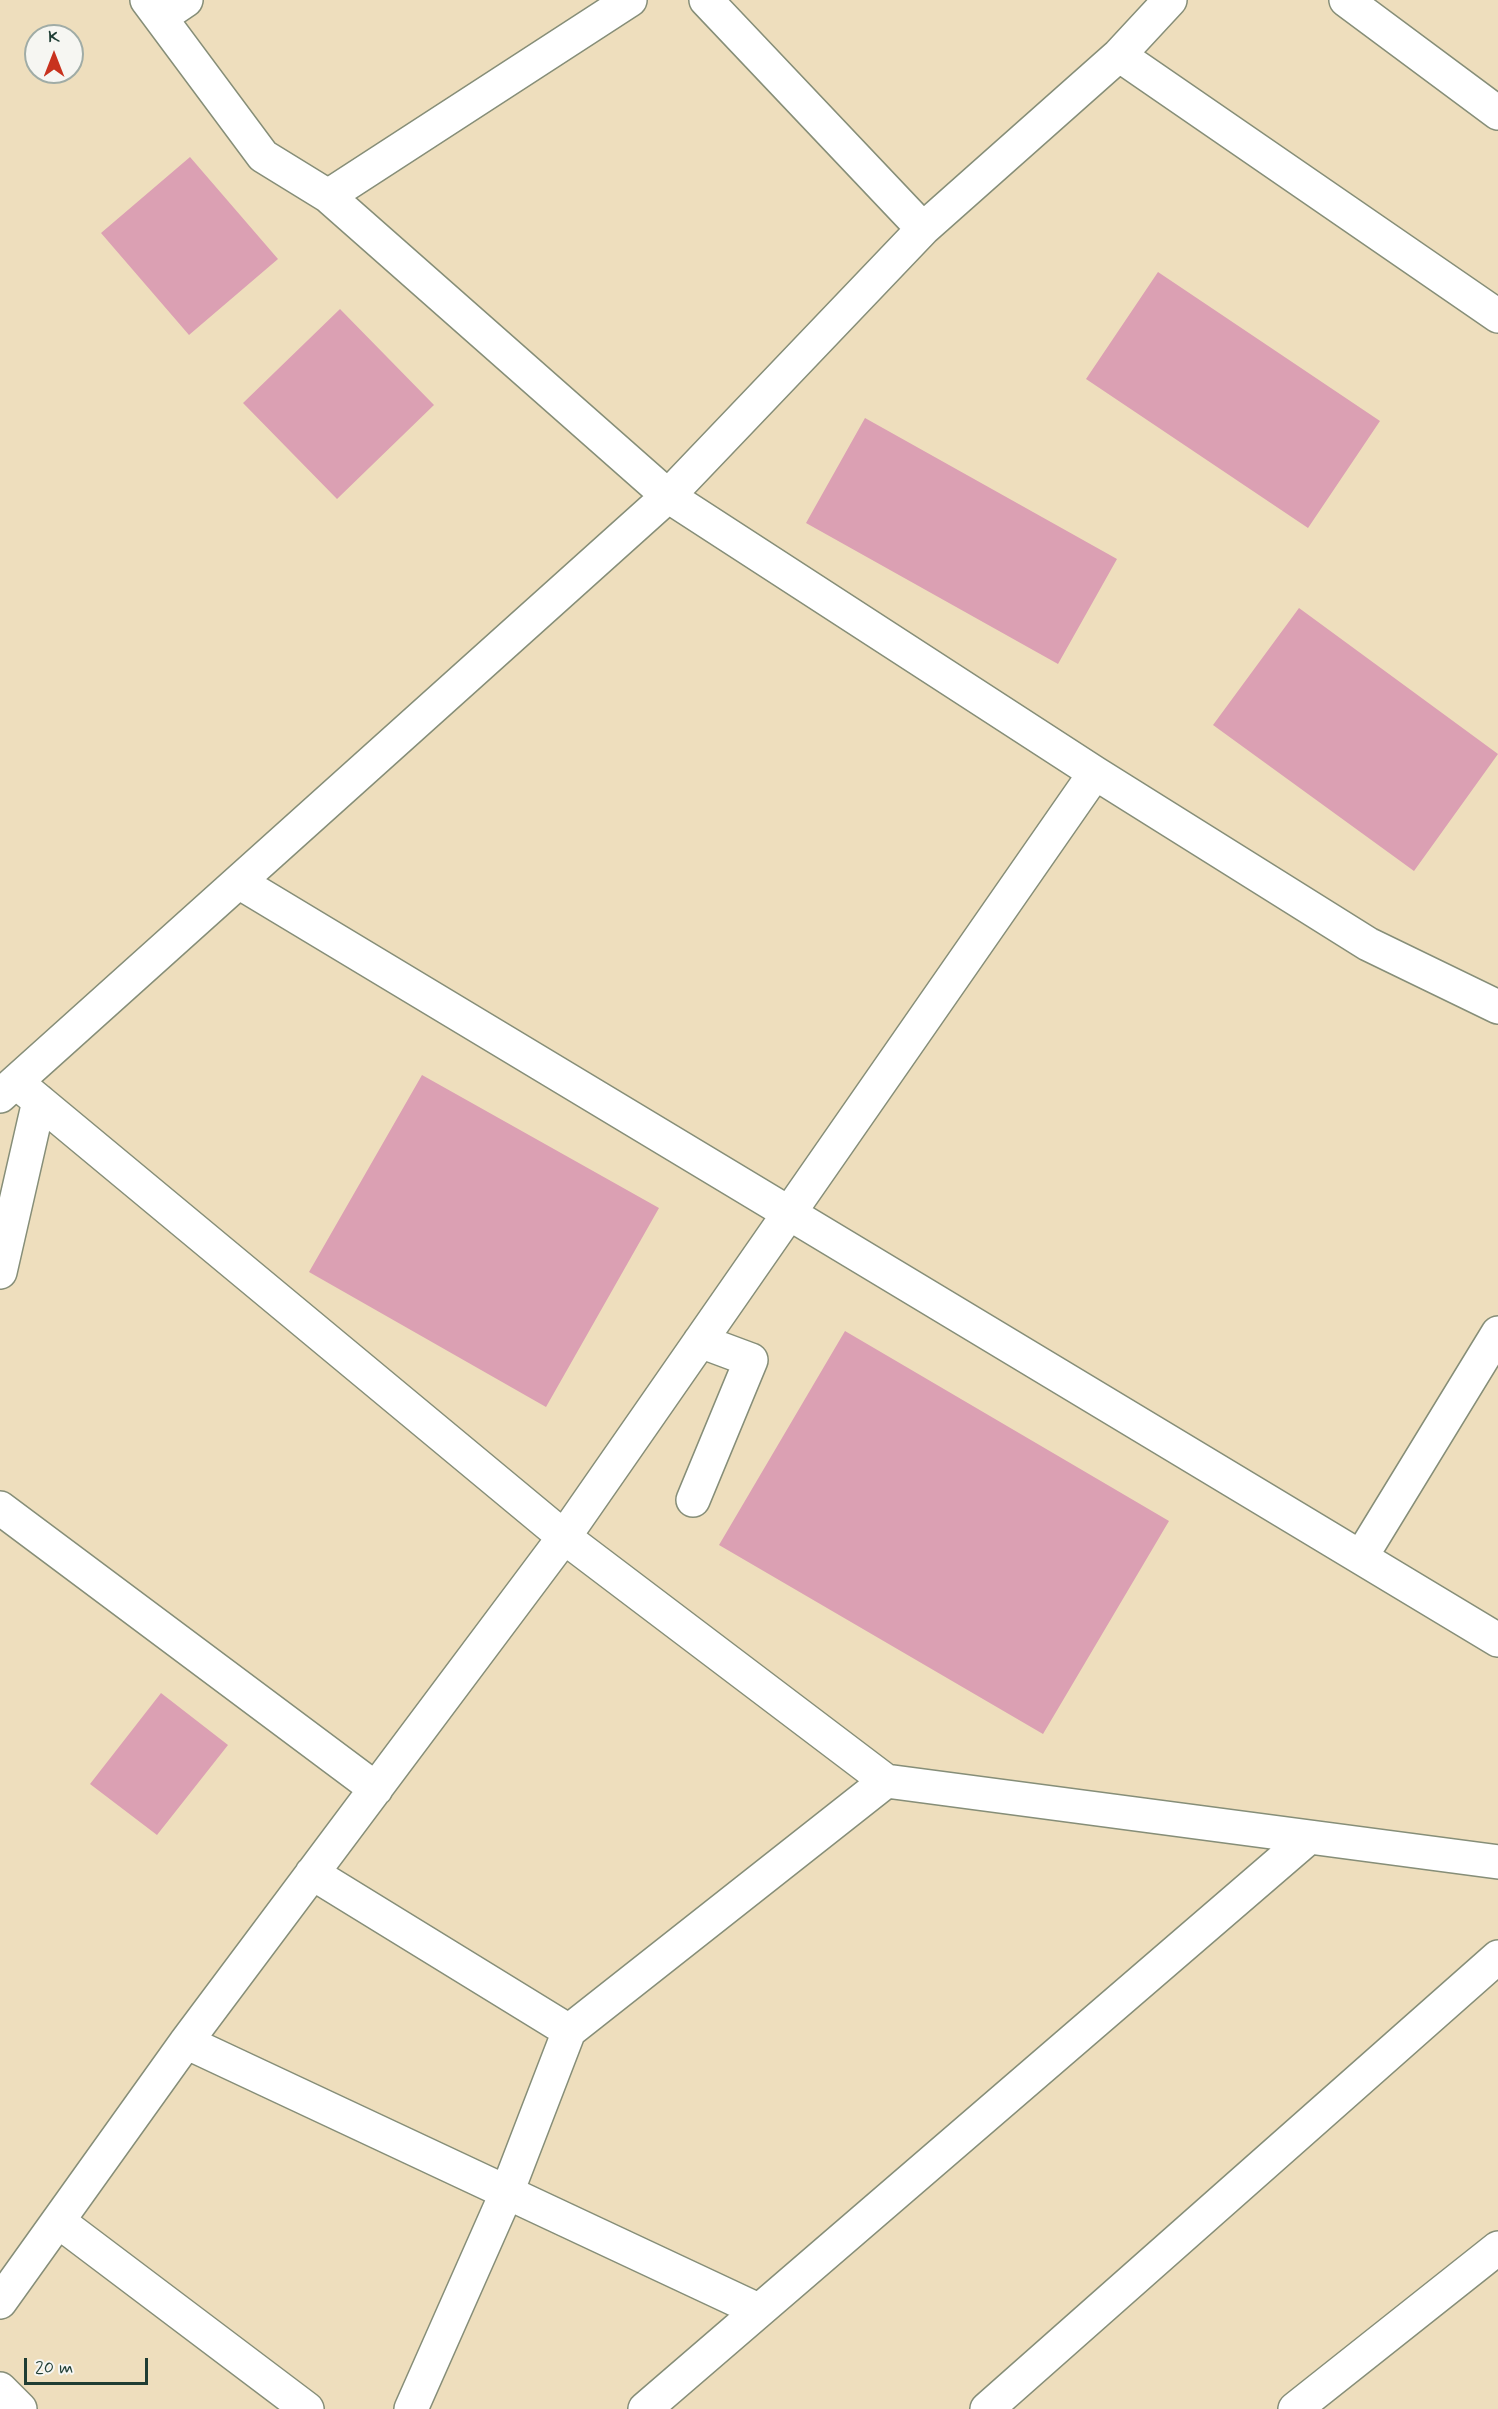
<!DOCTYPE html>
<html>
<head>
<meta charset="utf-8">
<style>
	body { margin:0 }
	#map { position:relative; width:1498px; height:2409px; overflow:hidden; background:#eedebd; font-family:Mynerve,sans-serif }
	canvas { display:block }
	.north { position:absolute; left:24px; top:24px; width:60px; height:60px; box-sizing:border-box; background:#f6f6f2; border:2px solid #a0aca6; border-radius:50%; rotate:0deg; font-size:16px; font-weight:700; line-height:24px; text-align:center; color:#1f3d34 }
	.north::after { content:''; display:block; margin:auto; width:21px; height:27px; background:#c8321e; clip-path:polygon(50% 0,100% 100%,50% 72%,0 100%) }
	.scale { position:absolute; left:24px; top:2358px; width:124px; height:27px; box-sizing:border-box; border:3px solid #1f3d34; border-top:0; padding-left:8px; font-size:18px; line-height:21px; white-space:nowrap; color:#1f3d34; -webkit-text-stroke:4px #f6f6f2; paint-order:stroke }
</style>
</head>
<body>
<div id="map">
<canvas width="1498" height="2409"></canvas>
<div class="north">K</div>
<div class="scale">20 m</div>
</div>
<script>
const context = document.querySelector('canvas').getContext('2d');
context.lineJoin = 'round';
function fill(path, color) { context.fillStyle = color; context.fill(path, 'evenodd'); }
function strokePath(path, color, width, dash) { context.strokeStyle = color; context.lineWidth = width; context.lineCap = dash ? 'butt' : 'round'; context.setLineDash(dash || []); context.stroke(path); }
const building = new Path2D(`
	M190 157 278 259 189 335 101 233Z
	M1158 272 1380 421 1308 528 1086 379Z
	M340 309 434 405 337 499 243 403Z
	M865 418 1117 559 1058 664 806 523Z
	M1299 608 1498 754 1414 871 1213 725Z
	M422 1075 659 1208 546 1407 309 1272Z
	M845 1331 1169 1521 1043 1734 719 1545Z
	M161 1693 228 1745 157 1835 90 1784Z`);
const minor = new Path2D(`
	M147 0 263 156 328 196 668 496 1095 773 1368 944 1498 1007
	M706 0 923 229
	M1346 0 1498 113
	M161 17 186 0
	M1119 55 1498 316
	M328 196 630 0
	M239 882 1498 1640
	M16 1082 564 1537 886 1781 1498 1862
	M0 1096 668 496 923 229 1119 55 1170 0
	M0 1272 39 1101
	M693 1500 751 1360 700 1341
	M0 1508 376 1789
	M1361 1557 1498 1333
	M312 1873 569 2031
	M186 2042 758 2310
	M58 2221 307 2409
	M0 2302 186 2042 564 1537 1095 773
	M0 2389 20 2409
	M411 2409 507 2192 569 2031 886 1781
	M645 2409 1308 1838
	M987 2409 1498 1957
	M1295 2409 1498 2248`);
fill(building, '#dba0b3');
strokePath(minor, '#868e78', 36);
strokePath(minor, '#fff', 33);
</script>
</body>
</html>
